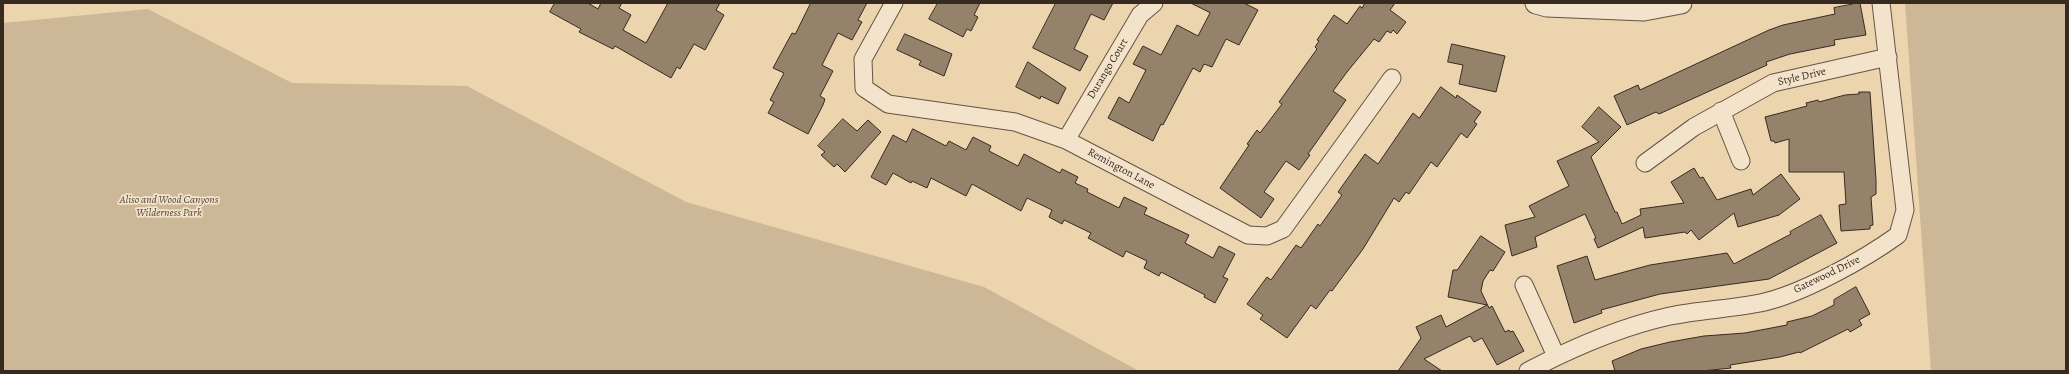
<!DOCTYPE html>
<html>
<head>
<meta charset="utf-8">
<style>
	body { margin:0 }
	#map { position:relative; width:2069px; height:374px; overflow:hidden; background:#ebd4ae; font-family:Alegreya,serif }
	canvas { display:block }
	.frame { position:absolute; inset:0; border:4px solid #372a20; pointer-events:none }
</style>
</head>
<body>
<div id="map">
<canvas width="2069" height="374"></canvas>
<div class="frame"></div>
</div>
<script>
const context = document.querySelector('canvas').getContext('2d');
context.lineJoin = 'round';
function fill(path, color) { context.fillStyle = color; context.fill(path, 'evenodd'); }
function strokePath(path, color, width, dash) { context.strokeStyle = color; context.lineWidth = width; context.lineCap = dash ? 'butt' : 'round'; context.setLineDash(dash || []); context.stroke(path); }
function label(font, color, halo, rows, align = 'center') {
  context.font = font + ' Alegreya,serif'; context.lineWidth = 3.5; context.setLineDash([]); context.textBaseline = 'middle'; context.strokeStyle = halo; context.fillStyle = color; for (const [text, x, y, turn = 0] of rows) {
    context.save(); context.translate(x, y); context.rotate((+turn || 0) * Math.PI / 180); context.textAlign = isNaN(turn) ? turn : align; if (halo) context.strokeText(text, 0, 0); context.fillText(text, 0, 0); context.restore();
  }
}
const green = new Path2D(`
	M1905 3H2066V371H1931Z
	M148 9 292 83 467 86 686 202 984 287 1139 371H3V23Z`);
const building = new Path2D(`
	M555 3H588L598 9 601 3H622L619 8 631 15 623 30 646 43 668 3H720L716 10 724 15 705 50 694 44 680 69 677 67 671 78 615 46 613 49 579 32 581 29 550 12Z
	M811 3H867L858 20 862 22 852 40 838 33 822 65 833 71 820 96 825 99 823 105 808 134 768 113 774 102 770 100 784 73 773 68 792 33 795 34Z
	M938 3H980L974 15 978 17 971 31 967 29 963 37 929 19Z
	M1056 3H1113L1104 20 1091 14 1074 49 1088 56 1080 71 1033 48Z
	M1191 3H1244L1258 10 1239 45 1226 39 1212 67 1204 64 1200 72 1193 68 1163 125 1161 124 1153 141 1108 118 1119 97 1129 103 1146 70 1133 64 1143 46 1161 55 1177 25 1198 36 1210 13Z
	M1365 3H1395L1390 10 1406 22 1397 34 1393 30 1391 33 1387 31 1379 42 1374 39 1347 72 1333 91 1346 100 1308 154 1310 155 1299 170 1286 161 1264 192 1274 199 1261 218 1220 188 1249 145 1247 144 1257 130 1260 133 1282 104 1279 102 1317 49 1315 47 1319 41 1317 40 1334 15 1347 24 1360 6 1362 8Z
	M1860 3 1866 35 1834 40 1835 45 1790 54 1766 62 1767 65 1659 114 1656 112 1627 125 1614 96 1638 85 1640 90 1769 30 1783 25 1835 14 1834 8Z
	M905 34 952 54 944 76 919 65 921 61 897 50Z
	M1452 44 1505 56 1496 92 1459 84 1463 65 1448 62Z
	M1028 62 1066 88 1058 104 1041 96 1040 99 1016 87Z
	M1441 87 1456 98 1457 95 1481 112 1474 122 1477 124 1467 138 1461 133 1437 167 1431 162 1409 194 1406 192 1399 202 1394 198 1363 249 1332 291 1330 290 1316 309 1311 305 1287 338 1260 319 1263 315 1247 304 1267 277 1271 280 1296 245 1301 248 1318 224 1320 226 1342 195 1338 192 1365 154 1378 164 1413 113 1419 118Z
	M1859 92H1870L1876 180V194L1871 197 1873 225 1870 226V229L1841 231 1839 205 1846 204 1844 172H1789V139L1775 143 1774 141H1771L1765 117 1807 106 1806 103 1818 100 1819 102 1845 95 1859 94Z
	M1599 107 1621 127 1591 157 1615 212H1617L1622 224 1641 215 1640 209 1684 203 1671 182 1694 168 1700 178 1703 177 1717 200 1751 189 1753 195 1781 174 1800 199 1779 215 1738 227 1734 213 1699 240 1691 230 1687 234 1685 232 1645 238 1643 227 1598 248 1594 239 1596 238 1585 214 1535 237 1537 247 1512 256 1505 225 1535 217 1529 206 1569 186 1557 161 1599 142 1582 127Z
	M843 119 857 131 868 120 881 132 845 172 837 164 834 167 821 155 825 152 818 146Z
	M913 129 946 146 949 141 966 150 973 137 991 146 989 151 1018 166 1024 154 1060 173 1062 169 1078 177 1075 183 1088 189 1087 192 1119 208 1124 197 1147 208 1144 214 1189 235 1185 243 1213 258 1219 246 1235 254 1223 277 1228 279 1215 303 1204 297 1205 295 1161 272 1159 276 1144 268 1147 261 1126 251 1123 257 1088 238 1091 233 1064 220 1062 224 1049 217 1052 210 1027 198 1021 211 972 184 966 196 931 178 927 188 912 181 911 183 893 173 886 185 871 177 893 135 906 142Z
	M1821 215 1837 243 1769 279 1660 294 1601 310 1602 313 1574 323 1557 266 1587 256 1595 280 1650 265 1727 253 1734 264 1791 234 1790 232Z
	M1481 236 1505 252 1493 271 1490 270 1483 281 1481 291 1489 308 1492 306 1505 332 1509 330 1510 332 1513 331 1524 351 1497 365 1482 338 1474 342 1470 336 1424 359 1442 371H1398L1421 338 1416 327 1441 315 1446 327 1487 305 1448 297 1453 270H1457Z
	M1856 287 1870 314 1859 320 1862 325 1850 332 1848 329 1800 353 1799 352 1780 357 1730 365 1731 368 1702 371H1615L1612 361 1641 349 1670 342 1704 336 1745 333 1787 325V322L1812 316 1834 305V300Z`);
const minor = new Path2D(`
	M894 3 863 59 864 88 888 104 1015 122 1066 140 1248 235 1267 236 1283 229 1392 78
	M1721 111 1741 161
	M1066 140 1140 15 1154 3
	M1645 163 1694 127 1773 83 1888 57
	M1524 285 1556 356
	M1528 371C1572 348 1620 327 1670 316 1699 310 1730 309 1760 303 1800 295 1865 259 1898 235L1905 210 1881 3`);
const tertiary = new Path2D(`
	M1536 3 1547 6 1644 10 1681 3`);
const streetNames = [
	["Durango Court",1108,69,-59],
	["Style Drive",1802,77,-13],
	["Remington Lane",1121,169,28],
	["Gatewood Drive",1827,275,-26]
];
const parkNames = [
	["Aliso and Wood Canyons",169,200],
	["Wilderness Park",169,213]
];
fill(green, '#ccb796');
fill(building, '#95826a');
strokePath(building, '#372a20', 1);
strokePath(minor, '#645444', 19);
strokePath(tertiary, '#645444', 23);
strokePath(minor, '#f2e3ca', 17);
strokePath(tertiary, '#f2e3ca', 21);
label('11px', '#372a20', '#f2e3ca', streetNames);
label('italic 11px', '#554638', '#f2e3ca', parkNames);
</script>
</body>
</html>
